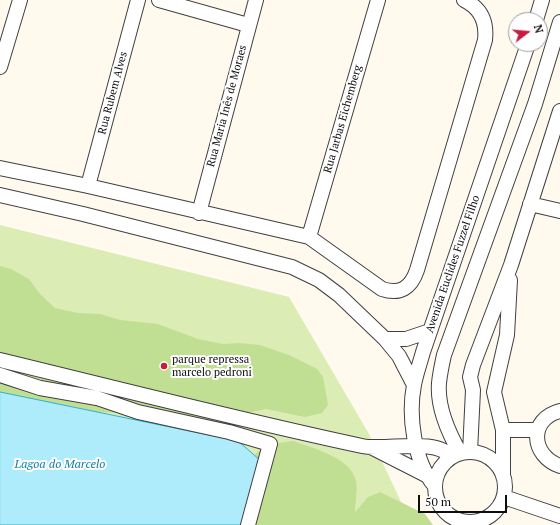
<!DOCTYPE html>
<html>
<head>
<meta charset="utf-8">
<style>
	body { margin:0 }
	#map { position:relative; width:560px; height:525px; overflow:hidden; background:#fff9ee; font-family:"PT Serif",serif }
	canvas { display:block }
	.north { position:absolute; left:508px; top:12px; width:40px; height:40px; box-sizing:border-box; background:#fff; border:1px solid #9e9e9e; border-radius:50%; rotate:74deg; font-size:11px; font-weight:700; line-height:16px; text-align:center; color:#0d0d0d }
	.north::after { content:''; display:block; margin:auto; width:14px; height:18px; background:#c91a3f; clip-path:polygon(50% 0,100% 100%,50% 72%,0 100%) }
	.scale { position:absolute; left:418px; top:495px; width:89px; height:18px; box-sizing:border-box; border:2px solid #0d0d0d; border-top:0; padding-left:5px; font-size:12px; line-height:14px; white-space:nowrap; color:#0d0d0d; -webkit-text-stroke:3px #fff; paint-order:stroke }
</style>
</head>
<body>
<div id="map">
<canvas width="560" height="525"></canvas>
<div class="north">N</div>
<div class="scale">50 m</div>
</div>
<script>
const context = document.querySelector('canvas').getContext('2d');
context.lineJoin = 'round';
function fill(path, color) { context.fillStyle = color; context.fill(path, 'evenodd'); }
function strokePath(path, color, width, dash) { context.strokeStyle = color; context.lineWidth = width; context.lineCap = dash ? 'butt' : 'round'; context.setLineDash(dash || []); context.stroke(path); }
function label(font, color, halo, rows, align = 'center') {
  context.font = font + ' "PT Serif",serif'; context.lineWidth = 4; context.setLineDash([]); context.textBaseline = 'middle'; context.strokeStyle = halo; context.fillStyle = color; for (const [text, x, y, turn = 0] of rows) {
    context.save(); context.translate(x, y); context.rotate((+turn || 0) * Math.PI / 180); context.textAlign = isNaN(turn) ? turn : align; if (halo) context.strokeText(text, 0, 0); context.fillText(text, 0, 0); context.restore();
  }
}
const green = new Path2D(`
	M0 225 289 297 369 434 412 525H0Z`);
const forest = new Path2D(`
	M0 266 11 269 29 279 40 294 55 308 78 313 100 314 120 320 158 324 198 339 223 344 239 343 260 345 289 355 317 369 323 377 328 405 322 413 305 417 266 409 247 413 212 425 124 413 94 412 0 396Z
	M293 441C312 448 351 457 356 481 358 490 355 502 355 512L368 497 380 492 425 514 433 525H233L252 457C264 445 276 443 293 441Z`);
const water = new Path2D(`
	M0 392 238 441 261 461 241 525H0Z`);
const minor = new Path2D(`
	M159 0 248 25
	M536 20 542 0
	M0 67 20 0
	M0 168 88 186 309 237 382 289C400 295 411 288 417 270L485 40C487 22 481 8 464 0
	M88 186 138 0
	M0 195 83 214 292 267 319 280 339 295 385 339 399 356 414 385
	M530 204 560 211
	M199 213 256 0
	M309 237 378 0
	M385 339H406L430 331
	M0 360C120 389 240 420 362 446 385 451 437 437 451 457
	M0 375 40 388 97 398 138 412 229 432 270 444 248 525
	M560 411C528 419 531 456 560 466
	M503 430H538
	M373 448 426 475
	M435 487a35 35 0 1 1 70 0a35 35 0 1 1-70 0Z
	M470 452 473 390 470 377 473 365 511 265 560 111
	M460 453C448 432 437 407 439 383 440 373 442 364 444 355L535 104 560 22
	M503 476V430L494 392 507 335 510 280
	M434 485C414 461 408 416 414 385 416 374 420 363 423 352L528 44
	M504 497 560 516`);
const markers = [
	[164,366,4,"#c91a3f"]
];
const streetNames = [
	["Rua Rubem Alves",113,93,-75],
	["Rua Maria Inês de Moraes",227,106,-75],
	["Rua Jarbas Eichemberg",343,119,-74],
	["Avenida Euclides Fuzzel Filho",453,264,-71]
];
const poiNames = [
	["parque repressa",172,360],
	["marcelo pedroni",172,373]
];
const waterNames = [
	["Lagoa do Marcelo",60,465]
];
fill(green, '#dbedb4');
fill(forest, '#c1df92');
fill(water, '#aeebfb');
strokePath(water, '#2eb1d8', 1);
strokePath(minor, '#404040', 16);
strokePath(minor, '#fff', 14);
for (const [x, y, r, color] of markers) { const dot = new Path2D(); dot.arc(x, y, r, 0, 2 * Math.PI); context.fillStyle = color; context.fill(dot); strokePath(dot, '#fff', 1.5); }
label('11px', '#0d0d0d', '#fff', streetNames);
label('11px', '#0d0d0d', '#fff', poiNames, 'left');
label('italic 12px', '#0c7faa', '#fff', waterNames);
</script>
</body>
</html>
